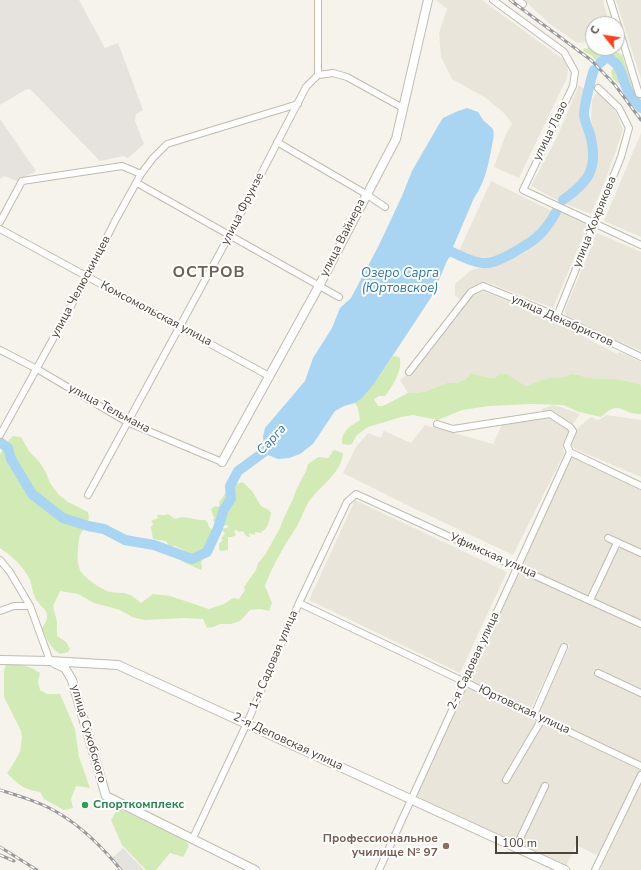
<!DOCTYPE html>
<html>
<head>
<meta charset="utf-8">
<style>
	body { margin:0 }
	#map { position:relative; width:641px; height:870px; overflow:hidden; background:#f6f3ec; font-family:"Nunito Sans",sans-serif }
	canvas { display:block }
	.north { position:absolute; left:585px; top:16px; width:40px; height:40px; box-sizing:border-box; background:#fff; border:1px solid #b7b4b0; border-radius:50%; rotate:300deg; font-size:11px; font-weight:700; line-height:16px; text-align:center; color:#4b4439 }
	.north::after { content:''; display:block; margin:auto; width:14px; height:18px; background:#fc3f1d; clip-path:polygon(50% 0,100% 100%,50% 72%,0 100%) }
	.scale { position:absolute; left:495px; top:836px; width:83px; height:18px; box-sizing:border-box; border:2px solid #4b4439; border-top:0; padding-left:5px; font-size:12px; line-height:14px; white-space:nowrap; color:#4b4439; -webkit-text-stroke:3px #fff; paint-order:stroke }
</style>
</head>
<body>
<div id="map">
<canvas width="641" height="870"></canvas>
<div class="north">С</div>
<div class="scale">100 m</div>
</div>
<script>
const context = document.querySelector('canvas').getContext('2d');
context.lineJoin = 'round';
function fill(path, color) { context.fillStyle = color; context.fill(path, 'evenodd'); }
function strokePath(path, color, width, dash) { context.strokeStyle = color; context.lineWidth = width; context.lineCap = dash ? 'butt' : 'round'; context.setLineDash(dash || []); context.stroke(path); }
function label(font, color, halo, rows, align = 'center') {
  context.font = font + ' "Nunito Sans",sans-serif'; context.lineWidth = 4; context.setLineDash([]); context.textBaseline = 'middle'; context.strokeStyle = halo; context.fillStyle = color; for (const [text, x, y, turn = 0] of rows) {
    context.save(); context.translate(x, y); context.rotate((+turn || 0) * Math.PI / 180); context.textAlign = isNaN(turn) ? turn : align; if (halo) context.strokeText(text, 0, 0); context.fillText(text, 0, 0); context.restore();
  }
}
const residential = new Path2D(`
	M436 0H482L564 60 568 68 567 78 519 178 494 167 506 134 512 124 505 114 486 98 452 79 441 57 439 33 447 9Z
	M524 0H603L609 24H593V41L577 43 550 24Z
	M616 0H641V79Z
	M579 85 587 91 582 115 589 146 590 160 586 176 577 185 565 196 557 200 531 186 558 135Z
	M599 89 616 112 623 130 607 176 591 214 566 204 582 190 592 176 598 157 591 119 592 100Z
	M641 133V237L604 221Z
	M491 181 552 211 544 227 525 243 499 257 478 258 459 251Z
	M561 212 588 225 553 308 486 282 469 290 461 300 455 295V284L470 271 479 268 501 263 526 252 543 236Z
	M597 233 641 252V351L571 320 566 316 565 310Z
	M483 291 546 317 617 354 620 352 641 362V385L632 382 615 379 586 378 580 375 572 374 564 377 548 378 526 386 507 374 495 378H489L471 373 466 379 456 383H447L424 392 408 393 400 380 409 372 445 330 472 295Z
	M553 405 561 407 580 414 572 425 541 413 542 409Z
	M606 415 641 420V477L575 449 571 444 578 428 591 417 598 420Z
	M550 418 570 431 563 445 564 454 513 555 409 506 343 473 356 447 368 433 381 438 384 431 411 443 425 425 493 444 502 425Z
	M572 457 641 490V550L607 535 605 539 614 544 588 597 521 566Z
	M355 500 507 572 460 673 309 600Z
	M618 545 641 555V621L593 599Z
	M519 572 641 627V688L596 668 594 674 641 696V762L538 713 570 645 562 642 531 709 469 680Z
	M465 684 641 769 599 856 576 845 566 866 414 797Z
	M641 782V870H600Z`);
const industrial = new Path2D(`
	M0 0H79L105 48 118 43 143 110 136 114 135 121 144 144 128 158 123 156 100 161 30 89 25 90 0 105Z
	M0 119 36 171 17 181 4 176 0 179Z`);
const green = new Path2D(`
	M589 47 610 48 622 55 634 90 641 99V109H639L637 102 633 100 629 95C630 90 629 85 625 82L619 84 613 79 611 71 614 67V65L607 59 610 58 617 61 618 60 617 57 606 53H602L598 59 596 60 591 55 583 51 584 48 586 49Z
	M393 356H396L400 358C402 372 393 385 385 396H379L374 399 378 406H383L408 393 424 392 447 383H456L466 379 471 373 489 378H495L499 374H507L526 386 548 378 564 377 571 374 580 375 586 378 615 379 632 382 641 385V414C622 415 620 398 601 417L579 412 563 405 531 404 489 406 462 410 438 420 413 415 401 417 368 427 357 435 352 444 349 445 342 444C341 431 351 426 360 420L358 408 355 403C371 391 382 372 393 356Z
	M13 436 21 437 29 451 40 463 46 473 50 483 59 495 68 502 88 512C92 526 80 528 79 540 78 548 76 562 80 570 83 577 102 590 110 592 116 593 122 592 128 594 133 596 137 600 141 603L153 594 170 596 209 609 224 604 233 598 239 599 245 590 244 587 256 570 258 563 265 555 280 528 282 522 293 499 297 488 306 471 308 464 318 457 328 458 334 450 343 453C341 475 318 487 308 503 304 510 301 519 297 526 285 545 273 564 265 586L272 603 269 611 260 609 250 610 240 621 231 624H220L213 627 207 628 203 619 184 618 145 620 132 617 120 610 94 603 78 594 60 591 53 606 57 622V636L66 642 70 649 68 652 60 654C50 648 46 638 42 628 55 610 40 610 34 595 32 590 32 585 30 580 24 567 12 556 0 548V454L9 440Z
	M243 482 252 491 261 506 269 510 271 513C270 519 268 529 262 531L261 533 255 532V535L249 533 250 537C246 537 245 534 243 531L239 532 236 530 234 531 236 535 232 537H228V550L221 551 219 549V544L223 540 221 538 225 534 222 529 229 527 227 525 224 526 221 524H219L218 522H214L213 520 214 518 211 509 215 506 220 507 219 502C224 497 226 491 230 486Z
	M168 514 175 519C185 514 195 521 205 520L207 522 209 527C213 530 214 532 213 537L217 539 213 546 208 544C204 550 200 552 203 559L201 563 202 567 201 570 181 561 180 553 188 555 190 553 175 546H169L166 541 153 539 151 527 153 524 151 521 158 518 157 515H166Z
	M7 661 32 668 40 673 38 682 40 690 47 694H60L75 729 79 757 90 788 76 786 71 799 73 808 64 810 44 799 40 792C25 790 17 784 7 773L12 766 20 752 22 738 21 731 4 697V671Z
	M118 808 186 841 189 846 183 857 170 853 156 870H146L122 845 111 820Z`);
const parking = new Path2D(`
	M123 848 144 870H123L112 858Z`);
const water = new Path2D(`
	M467 108 478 112 483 120 493 129C495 136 492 143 491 151 487 170 485 181 474 198L432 296 374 384 362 398 355 403 344 406 335 411 313 444 300 454 289 458 278 459 268 455 264 452 263 436 265 428 305 381 313 358 332 328 340 308 351 298 379 245 402 196 412 171 438 126 443 118 458 111Z`);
const river = new Path2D(`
	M600 63 607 57C624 66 621 79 629 93 632 98 637 103 641 108
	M563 200C588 182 598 170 591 138 589 130 585 123 584 115 583 111 592 74 594 70
	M439 259 450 251C461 256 471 262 482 263 492 264 501 259 509 255 531 243 544 235 556 212
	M0 442 8 448 11 459 32 494 63 518 88 526 104 529 125 540 154 545 192 559 207 552 218 528 224 509 231 499 230 486 238 471 264 452 272 442`);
const minor = new Path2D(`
	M493 0 564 52 575 72 573 86 523 190 641 245
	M518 0 523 4
	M610 0 639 94H641
	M318 75 333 73 347 77 403 108
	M277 142 366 194 385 207
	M137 183 339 297
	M0 222 22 181 122 166 141 174
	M0 229 269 376
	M557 316 621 157 629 128 619 108 598 88
	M0 350 37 369 127 422 222 462
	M409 372 471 292 483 286 557 316 641 357
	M437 424 453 429 550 414 570 427 573 431 567 445 570 452 641 486
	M0 435 87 277 115 221 141 174 153 158 167 144 298 104
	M88 495 229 236 306 87 318 75V0
	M608 538 641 553
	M0 560 10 572 30 606 50 661
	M590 600 617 543
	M299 603 641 766
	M0 611 14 606H30
	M598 673 641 693
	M534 715 564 647
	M506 780 542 719
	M192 840 247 723 299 603 347 502 356 494 641 624
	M516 847 545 786
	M379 870 570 452
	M595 870 641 775`);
const tertiary = new Path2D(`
	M222 462 319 286 396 139 428 0
	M0 660 50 661 118 665 565 870
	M54 663 65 668 72 680 106 796 255 870`);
const rail = new Path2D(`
	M510 0 591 60 615 85 641 120
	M0 790C19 796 43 803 60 814 83 828 104 849 121 870
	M0 847 37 870
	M0 855 14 861`);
const markers = [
	[85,805,4,"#2e9e5b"],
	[446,846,4,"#8d6e63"]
];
const streetNames = [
	["улица Лазо",551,131,-64],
	["улица Фрунзе",243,209,-63],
	["улица Хохрякова",595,222,-68],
	["улица Вайнера",343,238,-63],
	["улица Челюскинцев",81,287,-62],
	["Комсомольская улица",156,314,28],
	["улица Декабристов",562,321,24],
	["улица Тельмана",109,409,28],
	["Уфимская улица",493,556,24],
	["1-я Садовая улица",274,660,-67],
	["2-я Садовая улица",474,661,-65],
	["Юртовская улица",524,710,25],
	["улица Сухобского",88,734,74],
	["2-я Деповская улица",288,742,25]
];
const leisureNames = [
	["Спорткомплекс",93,805]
];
const educationNames = [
	["Профессиональное",438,839],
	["училище № 97",438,853]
];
const waterNames = [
	["Озеро Сарга",400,274],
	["(Юртовское)",400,289],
	["Сарга",272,440,-47]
];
const districtNames = [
	["ОСТРОВ",209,273]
];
fill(residential, '#eae5da');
fill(industrial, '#e6e2dd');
fill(green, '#d2eab5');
fill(parking, '#e5e3e0');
fill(water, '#a9d4f2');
strokePath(river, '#a9d4f2', 10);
strokePath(minor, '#c2bbae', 8);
strokePath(tertiary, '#c2bbae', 10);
strokePath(minor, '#fff', 6);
strokePath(tertiary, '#fff', 8);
strokePath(rail, '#9a9a9a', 3);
strokePath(rail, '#fff', 1.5, [4.5]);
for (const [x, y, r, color] of markers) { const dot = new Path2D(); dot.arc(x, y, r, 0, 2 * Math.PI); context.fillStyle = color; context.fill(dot); strokePath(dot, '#fff', 1.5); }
label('12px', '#4b4439', '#fff', streetNames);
label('bold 12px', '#27864d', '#fff', leisureNames, 'left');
label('bold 12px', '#785e54', '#fff', educationNames, 'right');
label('italic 13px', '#2e7ab2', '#fff', waterNames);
context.letterSpacing = '1px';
label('bold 16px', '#6e6250', '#fff', districtNames);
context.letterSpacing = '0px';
</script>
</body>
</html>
